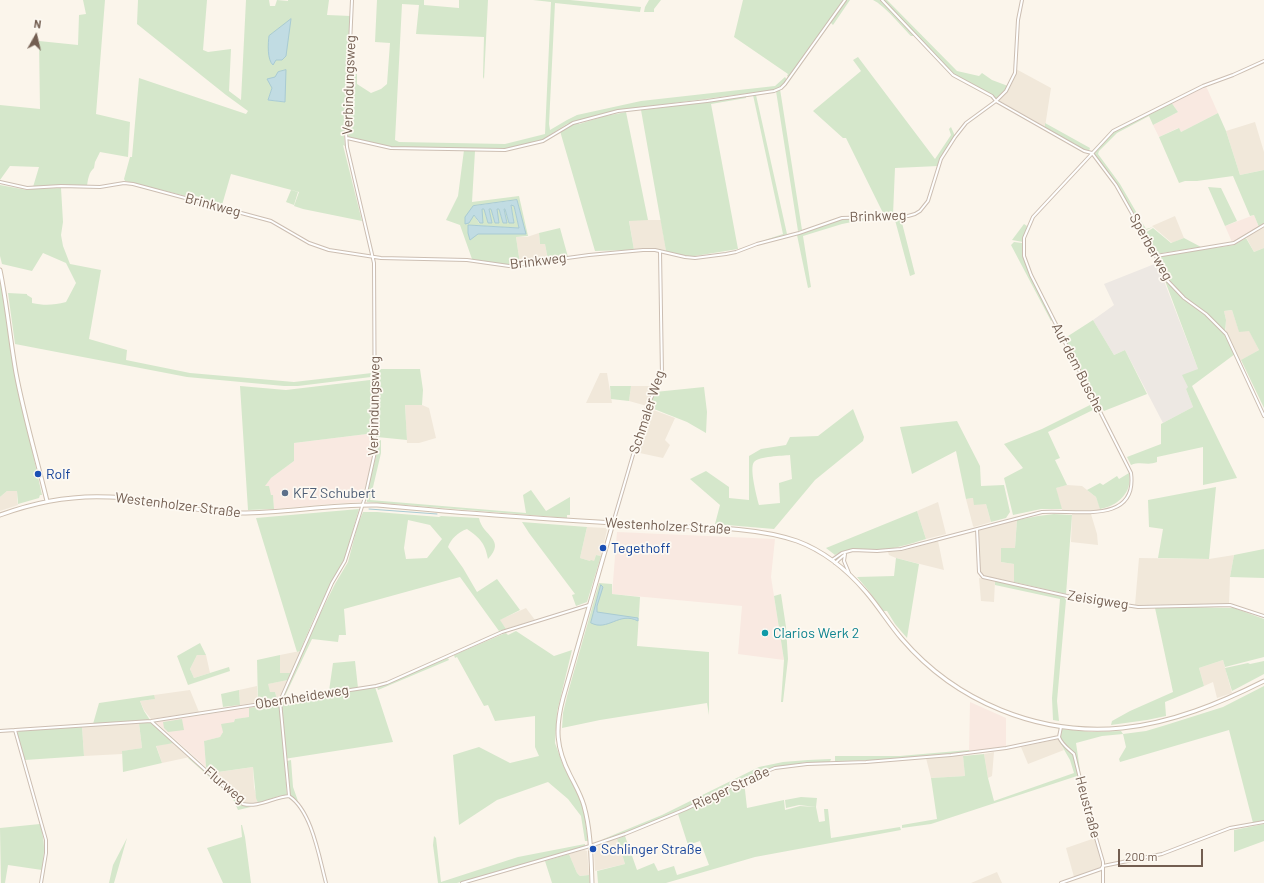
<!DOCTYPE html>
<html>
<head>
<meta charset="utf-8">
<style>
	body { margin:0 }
	#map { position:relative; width:1264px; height:883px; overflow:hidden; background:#fbf5eb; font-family:Barlow,sans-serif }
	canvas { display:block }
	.north { position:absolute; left:16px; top:16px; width:40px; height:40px; -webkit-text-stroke:3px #fdf9f2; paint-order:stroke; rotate:8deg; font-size:11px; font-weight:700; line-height:16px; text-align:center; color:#735e51 }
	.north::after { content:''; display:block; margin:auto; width:14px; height:18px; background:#735e51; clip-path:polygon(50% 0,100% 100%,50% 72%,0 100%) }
	.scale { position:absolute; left:1118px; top:849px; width:85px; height:18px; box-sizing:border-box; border:2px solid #735e51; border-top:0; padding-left:5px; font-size:12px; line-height:14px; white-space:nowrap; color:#735e51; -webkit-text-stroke:3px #fdf9f2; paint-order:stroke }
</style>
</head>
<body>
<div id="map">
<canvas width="1264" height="883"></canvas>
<div class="north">N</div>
<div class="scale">200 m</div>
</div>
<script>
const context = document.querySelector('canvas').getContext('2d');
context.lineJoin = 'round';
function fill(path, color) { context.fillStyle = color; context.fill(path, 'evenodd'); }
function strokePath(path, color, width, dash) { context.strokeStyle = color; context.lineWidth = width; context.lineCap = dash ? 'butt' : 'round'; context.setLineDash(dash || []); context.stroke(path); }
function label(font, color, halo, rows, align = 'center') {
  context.font = font + ' Barlow,sans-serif'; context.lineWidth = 3.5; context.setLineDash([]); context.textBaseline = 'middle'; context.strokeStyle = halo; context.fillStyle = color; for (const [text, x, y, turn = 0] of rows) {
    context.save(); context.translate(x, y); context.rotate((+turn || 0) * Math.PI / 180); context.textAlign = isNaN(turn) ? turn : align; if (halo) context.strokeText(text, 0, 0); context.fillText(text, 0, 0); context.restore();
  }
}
const residential = new Path2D(`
	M1016 69 1051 88 1045 127 998 100 1016 74Z
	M1255 122 1264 152V170L1240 175 1226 131Z
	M1175 216 1184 238 1172 243 1152 226Z
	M629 220H661L666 251 655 249 634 250Z
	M1264 225V248L1254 252 1246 237Z
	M539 233 540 244H545L548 260 520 264 516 237H527Z
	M1232 310 1239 331 1249 330 1259 350 1240 361 1226 332V320L1224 311Z
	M600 373H607L612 403H586Z
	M631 386H655L647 406 629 401Z
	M405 404 422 405 429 408 436 438 419 443H407Z
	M648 408 675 418 665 440 670 445 663 458 635 452Z
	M1067 485 1082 486 1096 497 1101 510 1087 512 1062 510 1055 488Z
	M7 491H17V500L18 505 0 511V497Z
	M973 498 986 504 991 522 974 527 973 526 966 499Z
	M938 502 946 534 926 539 917 511Z
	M1072 514H1091L1097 534 1098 545 1071 542Z
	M1017 520 1015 548 1001 549V562L1014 564V582L983 576 980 572 979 569 978 530Z
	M587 527 606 528 607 530 601 556 596 555 594 561H590L580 558Z
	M938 541 944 570 896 558 889 555 888 552 902 551Z
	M1234 555 1230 577 1229 604 1135 605 1139 558 1209 559Z
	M979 578 995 581 994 602 981 601Z
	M526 608 535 620 506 629 499 620Z
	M300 651 292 673 279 674 280 655Z
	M197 655H206L210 673 194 678 190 669Z
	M1223 660 1232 693 1217 698 1213 682 1204 686 1199 668Z
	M288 680 282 695 277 699 275 692 270 693 267 684Z
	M257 686 258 702 240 705 239 690Z
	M190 690 199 712 151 719 144 710 140 701 154 699V695Z
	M139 723 142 748 123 751 122 754 84 756 82 727Z
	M1058 739 1064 750 1028 764 1021 747Z
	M174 743 190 757 162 763 156 745Z
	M994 752 992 776 988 778 984 754Z
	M963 755 965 776 931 778 926 758Z
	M253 767 254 787 258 803 249 805 243 803 211 773Z
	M1095 838 1101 863V867L1074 877 1066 848Z
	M617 839 625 864 595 871 594 852 595 848 600 844Z
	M584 850 587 851 589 875 580 876 577 873 569 854Z
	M997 872 1002 883H971Z`);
const commercial = new Path2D(`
	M1206 86 1218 113 1181 132 1178 128 1159 137 1153 125 1178 112 1171 102Z
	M1254 215 1259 227 1240 239 1232 242 1225 226Z
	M375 433V451L361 502 329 504 274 509 273 496 271 495 264 486 271 478 294 461V443Z
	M617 532 775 539 771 577 784 660 738 654 742 606 612 594Z
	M970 702 1006 718V746L969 752Z
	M249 708 250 717 235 719 234 722 223 732 220 737 204 741 206 767 158 724 156 722Z`);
const industrial = new Path2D(`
	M1157 263 1198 369 1188 388 1186 389 1193 407 1163 423 1125 350 1114 355 1093 320 1114 305 1104 284Z`);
const green = new Path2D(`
	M83 0H105L96 114 130 122 128 157 100 152 95 162 94 168C89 172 88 179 87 186L61 185 33 187 39 167 10 166 0 180V105L40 109 39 41 78 45 79 15 86 14Z
	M138 0H207L203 50 208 52 231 49 229 91 241 100 246 0H269L270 6H275L277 0 288 1V0H329L327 15 351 16 349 26 350 27 344 135 345 146 343 145 362 221 303 209 294 206 299 192 231 174 222 205 125 181 124 179 130 157H132L139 78 246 114 248 111 226 95 137 24ZM272 88 285 102 268 100Z
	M377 0H424V5L459 8V0H488L484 79 483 77 484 37 416 34 419 5 402 4 395 140 399 142 505 144 545 134 551 2 533 0H570L641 7 640 12 555 3 549 124 550 130 567 120 577 115 641 101 775 86 785 77 787 80 781 87 774 90 613 111 567 124 542 140 506 149 392 147 349 138 347 135 351 74H357V84L371 93 381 89 387 84 390 43 375 42Z
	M649 0H661L654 9V12H644L645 7Z
	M743 0H843L789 77 787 76 788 74 734 37Z
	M846 0H850L833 25 830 22Z
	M873 0H881L915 36H911C902 27 884 5 873 0Z
	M884 0H887L957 71 979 76 982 73 992 80 1008 86 1005 90 997 99 953 74Z
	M858 57 935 159 951 135 949 129 951 127 955 136 942 155 938 166 895 168 893 215H884L846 138H843L813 111 861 71 853 60Z
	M780 89 802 230 798 231 776 91Z
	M753 95H756L787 234 766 241 765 240 783 234Z
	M746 96V98L711 104 738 249 695 256H686L666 251 641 110 708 102Z
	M1171 102 1178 112 1153 125 1149 116 1117 133 1099 151 1098 154 1120 184 1146 229 1153 227 1144 231 1117 185 1093 154 1114 131Z
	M626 112 648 220 629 221 634 250 595 251 560 131 578 122 579 124 605 116Z
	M1218 113 1226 131 1240 175 1264 170V224L1259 227 1254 215 1250 216 1233 176 1197 181H1185L1179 183 1159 137 1179 128 1181 132Z
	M1045 123 1090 148 1089 151 1085 150 1045 127Z
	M464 150 475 151 472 202 519 196 528 236 516 237 520 264H503L472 259 460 225 446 220 458 196ZM517 200 525 234H478L468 225 519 228 514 206 511 205 514 222 509 223 505 209H504L507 223H503L499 209H496L499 223H495L491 209H489L492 223H488L484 209H481L479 223 474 215 473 206Z
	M0 185 27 190V189L61 188 63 222 61 235 63 246 70 264 101 270 89 339 127 350 126 360 190 373 294 382 372 373 371 377 298 386H284L187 377 15 344 8 293 27 294V295L32 298V303C45 306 54 305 66 302L76 283 66 263 43 253 32 271 2 264 0 256Z
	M1208 187 1221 188 1237 221 1225 226Z
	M291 190 298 192 294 205 286 202Z
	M908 216 910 217 901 219 915 274 910 276 895 220 857 221 842 224 803 236 811 287 808 288 797 235 846 218Z
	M1024 224 1027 226 1023 242 1012 240Z
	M560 228 568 257 548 260 545 244H540L539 233Z
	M1153 228 1171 243 1184 238 1201 247 1156 254 1145 233Z
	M1246 238 1254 252 1264 248V408L1241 360 1259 350 1249 331 1239 332 1232 310 1224 311 1226 320 1225 335 1235 354 1192 386 1237 478 1203 485V447L1157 457V462C1148 466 1141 461 1131 465L1127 457 1161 444V424L1193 407 1186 389 1188 387 1182 375 1198 369 1164 278 1165 277 1158 258 1159 256 1234 245Z
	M1014 242 1022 243 1023 256 1026 265 1052 320 1051 321 1011 245Z
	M0 280 15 373 42 495H40L39 498 18 504 17 491H7L0 497Z
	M1093 320 1114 355 1125 350 1147 394 1104 411 1102 408 1101 409 1065 338Z
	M377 369H420L423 390 422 405H405L407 440 377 437Z
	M370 380 374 382 375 433 294 443V461L271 478 265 486H269L271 495H273L274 509 248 510 240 386 286 390Z
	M610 386H631L629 401 611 399Z
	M704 387 707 412 706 433 687 422 649 407 655 392Z
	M1094 403 1097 408 1048 432 1060 458 1055 460 1067 485 1056 488 1062 509H1041L1013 515 1004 478 1023 468 1004 444 1042 429Z
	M853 409 864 437 863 441 815 480 774 529 715 524 720 505 690 479 706 471 729 487V498L749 500V456L761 449 786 445 790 437 818 436ZM790 455 792 479 779 483 780 503 759 505C757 498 749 468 754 462 759 456 782 456 790 455Z
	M957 421 980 466 981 486 1004 485 1010 512 1006 518 991 522 986 504 974 505 973 498 966 499 956 451 912 474 900 427Z
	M381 440V453L370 500 526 513 523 495 531 490 546 511 570 497V515H567V518L367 502 366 497 377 452V442Z
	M1129 473C1133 492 1118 506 1100 509L1096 497 1087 490 1100 483 1103 485 1117 476 1119 479Z
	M1216 487 1209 559 1158 558 1163 529 1149 527 1148 500Z
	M359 509 344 561 332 583 315 616 300 651 297 652 256 518Z
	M917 511 926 539C910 544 894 549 878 550 862 550 849 547 835 555L826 548Z
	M363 512H377L439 517 441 516 479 518C482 536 507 539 488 559 485 543 480 538 467 529 458 532 451 539 448 547L463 568 477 592 497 579 520 610 500 620 506 629 499 631 460 577 344 609 346 635H339L338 642 312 639 284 698H283L315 624 335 584 348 562 358 524ZM408 520 430 525 442 539 427 558 406 559 404 548Z
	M1054 514 1072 515 1066 594 1014 582V564L1001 562V548H1015L1017 520 1038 516Z
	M522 522 587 527 580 558 590 561 591 560 594 561 596 555 601 556 587 602 576 606 572 595 575 594 529 533Z
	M1264 549V578L1230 577 1234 555Z
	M896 558 919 564 907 638 895 624 887 611H883L868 590 857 577 894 576Z
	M995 581 1061 595 1064 597 1066 600 1057 701 1059 721 1053 720 1052 698 1060 599 995 585Z
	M599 583 612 584V594L640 597 637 646 709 652V715L707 703 600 720 562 728 563 713 567 696Z
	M781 594 786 627 788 659 783 702H781L784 660 774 596Z
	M1187 607 1234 608 1264 619V657L1225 667 1223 660 1199 668 1204 686 1165 702 1166 716 1147 720 1111 725 1112 721 1130 711 1173 692 1155 608Z
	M516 631 554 656 572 650 557 712 555 743 563 765 583 805 588 841H585L581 816 568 799 548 782 497 800 459 825 453 755 479 747 510 763 539 756 535 747V716L495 721 488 705 484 706 457 657 455 658 454 655 503 634 506 633 508 635Z
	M200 643 206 655H197L190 669 194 678 229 667 230 671 188 685 177 656Z
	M280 655V673H292L288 680 268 684 270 692H275L277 699 258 702 257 660Z
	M448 658 449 660 378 690 377 687Z
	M355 661 358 688 329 691 333 663Z
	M1264 661V674L1232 691 1225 668 1248 663 1250 664Z
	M1264 686V821L1253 823 1229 730 1120 762 1119 759 1126 747 1123 734 1102 736 1076 743 1080 770 1077 772V776L931 824 902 828V825L937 819 931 778 965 776 963 756 984 754 988 778 994 801 1074 773 1070 760 1058 739 1061 736 1062 729 1092 732 1121 731 1123 734 1146 731 1166 725 1223 707Z
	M375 687 393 742 284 759 287 795 279 796 258 803 256 798 253 767 211 773 206 767 204 741 220 737 223 732 221 724 234 722 235 719 249 717V708Z
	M239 690 240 705 223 707 221 694Z
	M154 695 155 699 140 701 144 711 150 720 93 724 99 703Z
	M182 719 184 730 168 732 164 728 163 722Z
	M151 722 174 743 156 746 162 763 123 772 122 751 142 748 139 723Z
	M82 727 84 756 25 760 17 733 19 731Z
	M969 750V752C924 757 880 761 835 761V756H900Z
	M191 757 243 805 251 807 238 810 232 797 188 758Z
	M831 759 830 762H808L775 767 763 770 740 781 686 808 624 833 601 840 662 815 759 767 783 762 808 760Z
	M291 760 293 787 298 801 290 796 287 761Z
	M744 781 747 808 784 800 785 810 800 806 816 807 819 822 825 821 824 809H828L831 838 900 827 901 830 755 857 666 883H598L597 871 625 864 617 839 625 836 637 870 654 863 658 871 674 866 677 875 709 865 700 841 688 845 678 814Z
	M801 797 817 798 816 807 799 805 786 808 785 800Z
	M40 824C45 842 45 851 42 870L8 865 5 883H1L0 828Z
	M1264 824V841L1234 852V830Z
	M241 825H242L245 837 251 883H223L207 848 242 837Z
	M434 836 436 838 441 882 518 857 585 844V846L457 883H438L433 845Z
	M127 838 114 883H109L113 865Z
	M569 854 577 873 580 876 589 875 590 883H552L545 861Z`);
const water = new Path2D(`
	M291 19 286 56 282 60H276L273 65C267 60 268 43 269 36Z
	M286 70 285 102 268 100 272 88 267 79 275 77 278 72Z
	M517 200 526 234H478L470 240 468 233V225L519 228 514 206 511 205 514 223H509L505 209H504L507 223H503L499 209H497L499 223H495L491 209H489L492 223H488L484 209H482L483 223H480L474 215 469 223 465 224V217L473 206Z
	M601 585 603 587 597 606V612L638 618V621C619 611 608 632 591 623Z`);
const stream = new Path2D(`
	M369 509 437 514`);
const street = new Path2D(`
	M882 0 953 75 992 96 996 101 1084 151 1092 153 1116 185 1156 256 1164 277 1184 298 1206 314 1226 334 1264 416
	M347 138 391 148 505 150 543 141 573 123 618 111 707 101 774 91 781 88 785 84 845 0
	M0 182 27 188 61 186 100 187 124 183 133 184 271 221 309 243 329 250 381 258 467 260 509 266 589 255 643 250H655L685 257 695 258 726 254 736 252 757 244 799 233 842 218 908 216 915 214 920 211 928 201 941 159 955 137 966 123 996 101 1006 91 1015 73 1018 20 1022 0
	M1156 256 1234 243 1264 225
	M613 523 647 407 662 375 660 251
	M977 529 979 572 983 577 1067 596 1138 607 1230 605 1264 616
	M845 554 844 561 849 573
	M832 560 842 553 853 550 877 551 901 549 1042 512C1073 509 1138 526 1131 473L1031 275 1024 256V238L1033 217 1113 131 1203 86 1233 75 1264 61
	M835 563 844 555
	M151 721 243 804C258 808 274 797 289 796 312 811 319 857 326 883
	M15 730 46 840V853L41 883
	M0 731 151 721 376 686 387 683 502 632 589 605
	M1059 737C1062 745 1068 748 1074 754L1087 807 1103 862V883
	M1059 737 1061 727
	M289 796 280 701 332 583 345 561 365 497 375 452 374 263 347 147 346 133 352 0
	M462 883 590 846 625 834 686 809 740 782 775 768 807 764 866 762 951 755 1006 748 1059 737
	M1061 883 1101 869 1103 866 1162 854 1230 828 1264 822`);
const secondary = new Path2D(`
	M0 270C7 304 10 339 16 373 24 416 37 459 47 501
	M0 515C35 502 73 495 110 497 154 499 196 513 240 513 286 513 331 504 377 505 412 508 448 512 483 514 531 518 580 521 628 524 680 528 748 524 797 541 824 551 848 571 866 592 879 607 889 624 902 639 956 702 1039 736 1122 728 1172 723 1220 703 1264 681
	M592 883C591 858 591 831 584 806 581 795 575 785 570 775 556 748 555 728 563 698L613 523`);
const markers = [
	[38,474,4,"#1a4fb4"],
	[285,493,4,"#5c6f8a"],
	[603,548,4,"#1a4fb4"],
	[765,633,4,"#0f9aa8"],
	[593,849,4,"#1a4fb4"]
];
const streetNames = [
	["Verbindungsweg",349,85,-88],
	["Brinkweg",213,205,15],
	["Brinkweg",878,216,-2],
	["Sperberweg",1151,247,61],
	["Brinkweg",538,261,-7],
	["Auf dem Busche",1078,368,63],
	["Verbindungsweg",374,406,-89],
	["Schmaler Weg",647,412,-72],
	["Westenholzer Straße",178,505,7],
	["Westenholzer Straße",668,526,3],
	["Zeisigweg",1098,600,9],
	["Obernheideweg",302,697,-9],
	["Flurweg",225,785,40],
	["Rieger Straße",731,788,-25],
	["Heustraße",1088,807,75]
];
const transitNames = [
	["Rolf",46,474],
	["Tegethoff",611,548],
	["Schlinger Straße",601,849]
];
const serviceNames = [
	["KFZ Schubert",293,493]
];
const cultureNames = [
	["Clarios Werk 2",773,633]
];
fill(residential, '#f1e8da');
fill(commercial, '#f9e9e1');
fill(industrial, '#ede8e3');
fill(green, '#d5e7cb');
fill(water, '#c1dce3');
strokePath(water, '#a9cbd3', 1);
strokePath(stream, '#a9cbd3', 1);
strokePath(street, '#ccbeb2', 4);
strokePath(secondary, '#cebfb0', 5);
strokePath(street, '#fff', 2);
strokePath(secondary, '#fff', 3);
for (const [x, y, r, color] of markers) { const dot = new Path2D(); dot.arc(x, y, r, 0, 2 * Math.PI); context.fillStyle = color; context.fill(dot); strokePath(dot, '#fdf9f2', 1.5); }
label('14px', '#735e51', '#fdf9f2', streetNames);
label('14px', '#164399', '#fdf9f2', transitNames, 'left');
label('14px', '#4e5e75', '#fdf9f2', serviceNames, 'left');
label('14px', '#0d838f', '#fdf9f2', cultureNames, 'left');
</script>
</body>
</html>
